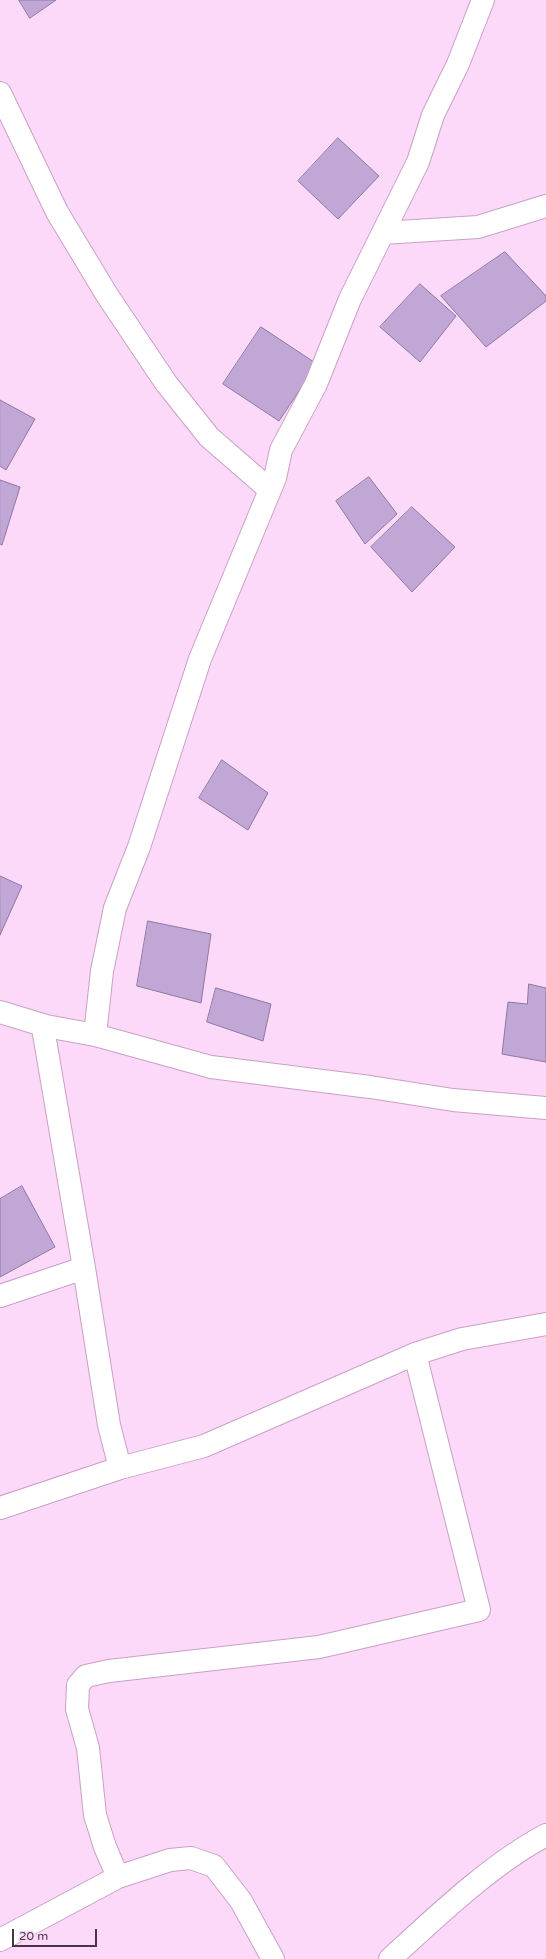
<!DOCTYPE html>
<html>
<head>
<meta charset="utf-8">
<style>
	body { margin:0 }
	#map { position:relative; width:546px; height:1959px; overflow:hidden; background:#fcd9f8; font-family:"Varela Round",sans-serif }
	canvas { display:block }
	.scale { position:absolute; left:12px; top:1929px; width:85px; height:18px; box-sizing:border-box; border:2px solid #473646; border-top:0; padding-left:5px; font-size:12px; line-height:14px; white-space:nowrap; color:#473646; -webkit-text-stroke:3px #fcd9f8; paint-order:stroke }
</style>
</head>
<body>
<div id="map">
<canvas width="546" height="1959"></canvas>
<div class="scale">20 m</div>
</div>
<script>
const context = document.querySelector('canvas').getContext('2d');
context.lineJoin = 'round';
function fill(path, color) { context.fillStyle = color; context.fill(path, 'evenodd'); }
function strokePath(path, color, width, dash) { context.strokeStyle = color; context.lineWidth = width; context.lineCap = dash ? 'butt' : 'round'; context.setLineDash(dash || []); context.stroke(path); }
const building = new Path2D(`
	M19 0H56L30 18Z
	M338 138 379 176 338 219 298 181Z
	M505 252 546 296V301L486 347 441 296Z
	M420 284 456 316 420 362 380 327Z
	M261 327 317 364 279 421 223 384Z
	M0 400 35 419 6 470 0 466Z
	M369 477 397 514 365 544 336 501Z
	M0 480 20 487 2 545 0 544Z
	M412 507 455 547 412 592 371 547Z
	M222 760 268 793 248 830 199 798Z
	M0 876 22 886 0 935Z
	M148 921 211 934 201 1003 137 986Z
	M529 984 546 988V1062L502 1054 508 1002 527 1004Z
	M216 988 271 1004 263 1041 207 1022Z
	M22 1186 55 1247 0 1277V1199Z`);
const minor = new Path2D(`
	M0 93 57 212 107 295 166 383 209 437 270 490
	M383 233 478 227 546 206
	M0 1012 46 1026 95 1035 211 1067 370 1087 453 1100 546 1108
	M46 1026 44 1034 84 1268 109 1425 120 1468
	M95 1035 102 971 115 908 139 847 200 659 275 478 281 450 316 384 350 299 418 162 433 115 458 64 483 0
	M0 1296 84 1268
	M0 1508 120 1468 204 1446 415 1354 462 1339 546 1324
	M118 1877 105 1847 95 1815 88 1748 77 1709 78 1685 86 1676 109 1671 319 1647 479 1610 415 1354
	M0 1940 118 1877 170 1860 191 1858 214 1866 241 1901 273 1959
	M390 1959C436 1917 491 1864 546 1835`);
fill(building, '#c0a7d5');
strokePath(building, '#8f77a2', 1);
strokePath(minor, '#caa0c5', 24);
strokePath(minor, '#fff', 22);
</script>
</body>
</html>
